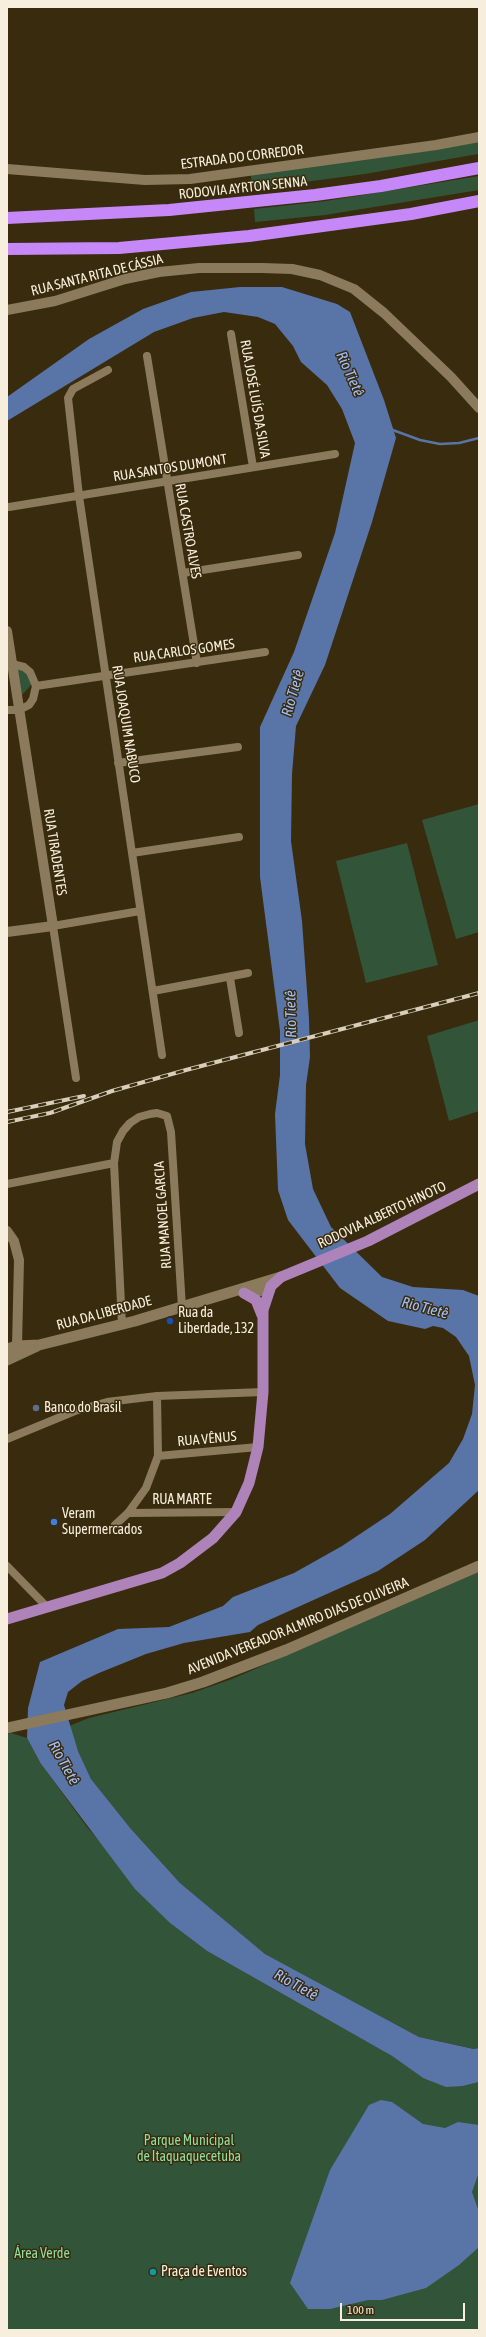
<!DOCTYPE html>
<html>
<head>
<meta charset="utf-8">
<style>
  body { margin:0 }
  #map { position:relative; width:486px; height:2337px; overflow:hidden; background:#392b0d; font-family:"Asap Condensed",sans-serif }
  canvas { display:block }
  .frame { position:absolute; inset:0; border:8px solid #f7eedd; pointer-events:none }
  .scale { position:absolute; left:340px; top:2303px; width:125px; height:18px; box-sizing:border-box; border:2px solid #f7eedd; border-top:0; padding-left:5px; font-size:12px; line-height:14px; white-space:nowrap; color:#f7eedd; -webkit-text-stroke:3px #392b0d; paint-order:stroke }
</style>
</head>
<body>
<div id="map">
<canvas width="486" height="2337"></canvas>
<div class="frame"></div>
<div class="scale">100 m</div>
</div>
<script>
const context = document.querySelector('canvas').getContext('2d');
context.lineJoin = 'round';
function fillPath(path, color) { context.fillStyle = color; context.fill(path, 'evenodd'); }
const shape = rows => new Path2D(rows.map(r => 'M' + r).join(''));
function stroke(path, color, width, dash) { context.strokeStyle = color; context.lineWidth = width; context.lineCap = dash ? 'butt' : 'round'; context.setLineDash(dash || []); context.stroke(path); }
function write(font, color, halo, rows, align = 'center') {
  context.font = font + ' "Asap Condensed",sans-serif'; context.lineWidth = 3; context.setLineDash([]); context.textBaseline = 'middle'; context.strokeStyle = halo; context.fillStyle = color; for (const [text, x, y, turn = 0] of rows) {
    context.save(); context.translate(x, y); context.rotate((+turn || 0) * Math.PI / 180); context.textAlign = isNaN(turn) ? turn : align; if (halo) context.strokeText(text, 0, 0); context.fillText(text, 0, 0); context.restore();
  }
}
fillPath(shape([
  [479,140,479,154,472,155,365,174,252,189,251,175],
  [479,176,479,190,325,215,255,222,254,209,326,201],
  [16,665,27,670,31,680,31,685,22,695],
  [479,804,479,932,456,939,422,820],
  [407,843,438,965,366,983,336,861],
  [479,1020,479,1111,449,1121,427,1036],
  [479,1572,479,2048,475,2049,419,2037,265,1954,180,1883,131,1829,91,1779,78,1751,69,1726,89,1718,192,1693,232,1679],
  [11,1733,27,1738,41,1764,87,1827,170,1923,207,1951,392,2056,423,2078,463,2086,479,2082,479,2330,7,2330,7,1734]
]), '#32553a');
fillPath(shape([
  [240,287,282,287,337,304,350,312,384,400,396,438,372,522,325,665,296,726,292,774,291,841,302,921,309,1019,310,1057,306,1085,305,1144,313,1189,331,1227,382,1277,413,1287,463,1290,479,1296,479,1490,425,1540,378,1571,258,1625,250,1632,184,1643,146,1654,99,1673,82,1681,68,1692,64,1705,78,1751,91,1779,131,1829,180,1883,265,1954,419,2037,474,2049,479,2048,479,2082,463,2086,446,2087,423,2078,392,2056,207,1951,170,1923,135,1889,41,1764,27,1738,28,1708,40,1662,118,1629,169,1627,223,1606,233,1597,294,1573,342,1546,390,1514,449,1463,463,1439,472,1414,475,1385,469,1356,456,1337,443,1328,433,1326,425,1329,388,1321,340,1288,288,1220,278,1190,275,1114,280,1075,280,1031,260,877,260,727,294,652,335,533,355,443,342,409,327,385,301,362,293,346,275,324,258,317,224,312,193,318,154,332,7,421,7,397,89,339,143,309,191,292],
  [381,2100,392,2102,423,2124,445,2128,458,2122,479,2125,479,2172,472,2192,479,2212,479,2247,459,2265,426,2288,382,2300,368,2300,330,2309,308,2309,290,2283,330,2170,369,2105]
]), '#5974a6');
stroke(shape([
  [390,429,420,440,440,444,459,443,479,438]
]), '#5974a6', 2.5);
stroke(shape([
  [231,334,253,467],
  [147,356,197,663],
  [108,370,73,389,68,398,79,496,162,1055],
  [9,507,335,454],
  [183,573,298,555],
  [7,666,12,664,24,667,30,672,36,686,33,699,29,705,19,710,7,710],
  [36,686,265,652],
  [118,763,238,747],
  [132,853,239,837],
  [230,978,239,1033],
  [153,991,248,973],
  [76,1078,53,926,140,911],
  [114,1163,122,1324],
  [7,1184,114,1163,117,1142,123,1131,130,1123,139,1117,150,1114,157,1113,167,1116,171,1132,182,1307],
  [7,1439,75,1411,107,1402,157,1396,263,1392],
  [158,1456,258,1447],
  [128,1513,236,1512],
  [115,1525,128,1513,146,1488,158,1456,157,1396],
  [7,1566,47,1607]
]), '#8b7b5c', 8);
stroke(shape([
  [7,169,145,180,190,179,436,145,479,137],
  [7,310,55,301,125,279,159,272,199,268,262,268,292,269,320,275,354,289,384,313,451,377,479,408],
  [7,631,53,926,7,932],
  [7,1231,14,1241,19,1260,17,1346]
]), '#8b7b5c', 10);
stroke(shape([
  [244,1293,269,1289],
  [7,1349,17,1346,39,1345,135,1321,281,1277],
  [7,1360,37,1346],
  [7,1728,167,1693,203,1682,286,1650,479,1566]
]), '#8b7b5c', 11);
stroke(shape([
  [244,1293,256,1300,262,1315],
  [7,1619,162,1573,180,1563,213,1538,236,1512,249,1483,258,1447,263,1392,263,1310,271,1286,281,1277,368,1241,479,1184]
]), '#ae83ba', 11);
stroke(shape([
  [7,218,169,210,315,195,381,186,479,168],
  [7,249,119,248,249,236,411,214,479,201]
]), '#c688f9', 12);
const rail = shape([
  [7,1112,84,1096],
  [7,1122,50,1113,112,1091,186,1070,479,993]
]);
stroke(rail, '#d8cebb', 4);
stroke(rail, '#392b0d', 2.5, [8]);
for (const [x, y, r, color] of [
  [170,1321,4,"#1a4fb4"],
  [36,1408,4,"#5c6f8a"],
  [54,1522,4,"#3f7fe0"],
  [153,2272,4,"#0f9aa8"]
]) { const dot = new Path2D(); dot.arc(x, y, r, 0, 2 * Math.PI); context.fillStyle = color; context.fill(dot); stroke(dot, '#392b0d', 1.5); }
write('14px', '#f7eedd', '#392b0d', [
  ["ESTRADA DO CORREDOR",242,157,-7],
  ["RODOVIA AYRTON SENNA",243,188,-6],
  ["RUA SANTA RITA DE CÁSSIA",97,275,-14],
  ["RUA JOSÉ LUÍS DA SILVA",255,399,80],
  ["RUA SANTOS DUMONT",170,468,-9],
  ["RUA CASTRO ALVES",188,531,80],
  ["RUA CARLOS GOMES",184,651,-8],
  ["RUA JOAQUIM NABUCO",126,724,81],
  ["RUA TIRADENTES",55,852,81],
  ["RUA MANOEL GARCIA",163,1215,-94],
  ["RODOVIA ALBERTO HINOTO",382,1215,-25],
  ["RUA DA LIBERDADE",104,1313,-15],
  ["RUA VÊNUS",207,1439,-5],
  ["RUA MARTE",182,1500],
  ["AVENIDA VEREADOR ALMIRO DIAS DE OLIVEIRA",298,1626,-22]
]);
write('14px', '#f7eedd', '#392b0d', [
  ["Rua da",178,1313],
  ["Liberdade, 132",178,1329],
  ["Banco do Brasil",44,1408],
  ["Veram",62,1514],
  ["Supermercados",62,1530],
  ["Praça de Eventos",161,2272]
], 'left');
write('14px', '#8fdda1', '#392b0d', [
  ["Parque Municipal",189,2141],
  ["de Itaquaquecetuba",189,2157],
  ["Área Verde",42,2254]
]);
write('italic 15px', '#a1c0fc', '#392b0d', [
  ["Rio Tietê",350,374,66],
  ["Rio Tietê",293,693,-74],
  ["Rio Tietê",291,1014,-91],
  ["Rio Tietê",425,1308,15],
  ["Rio Tietê",64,1763,61],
  ["Rio Tietê",296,1985,29]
]);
</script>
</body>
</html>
